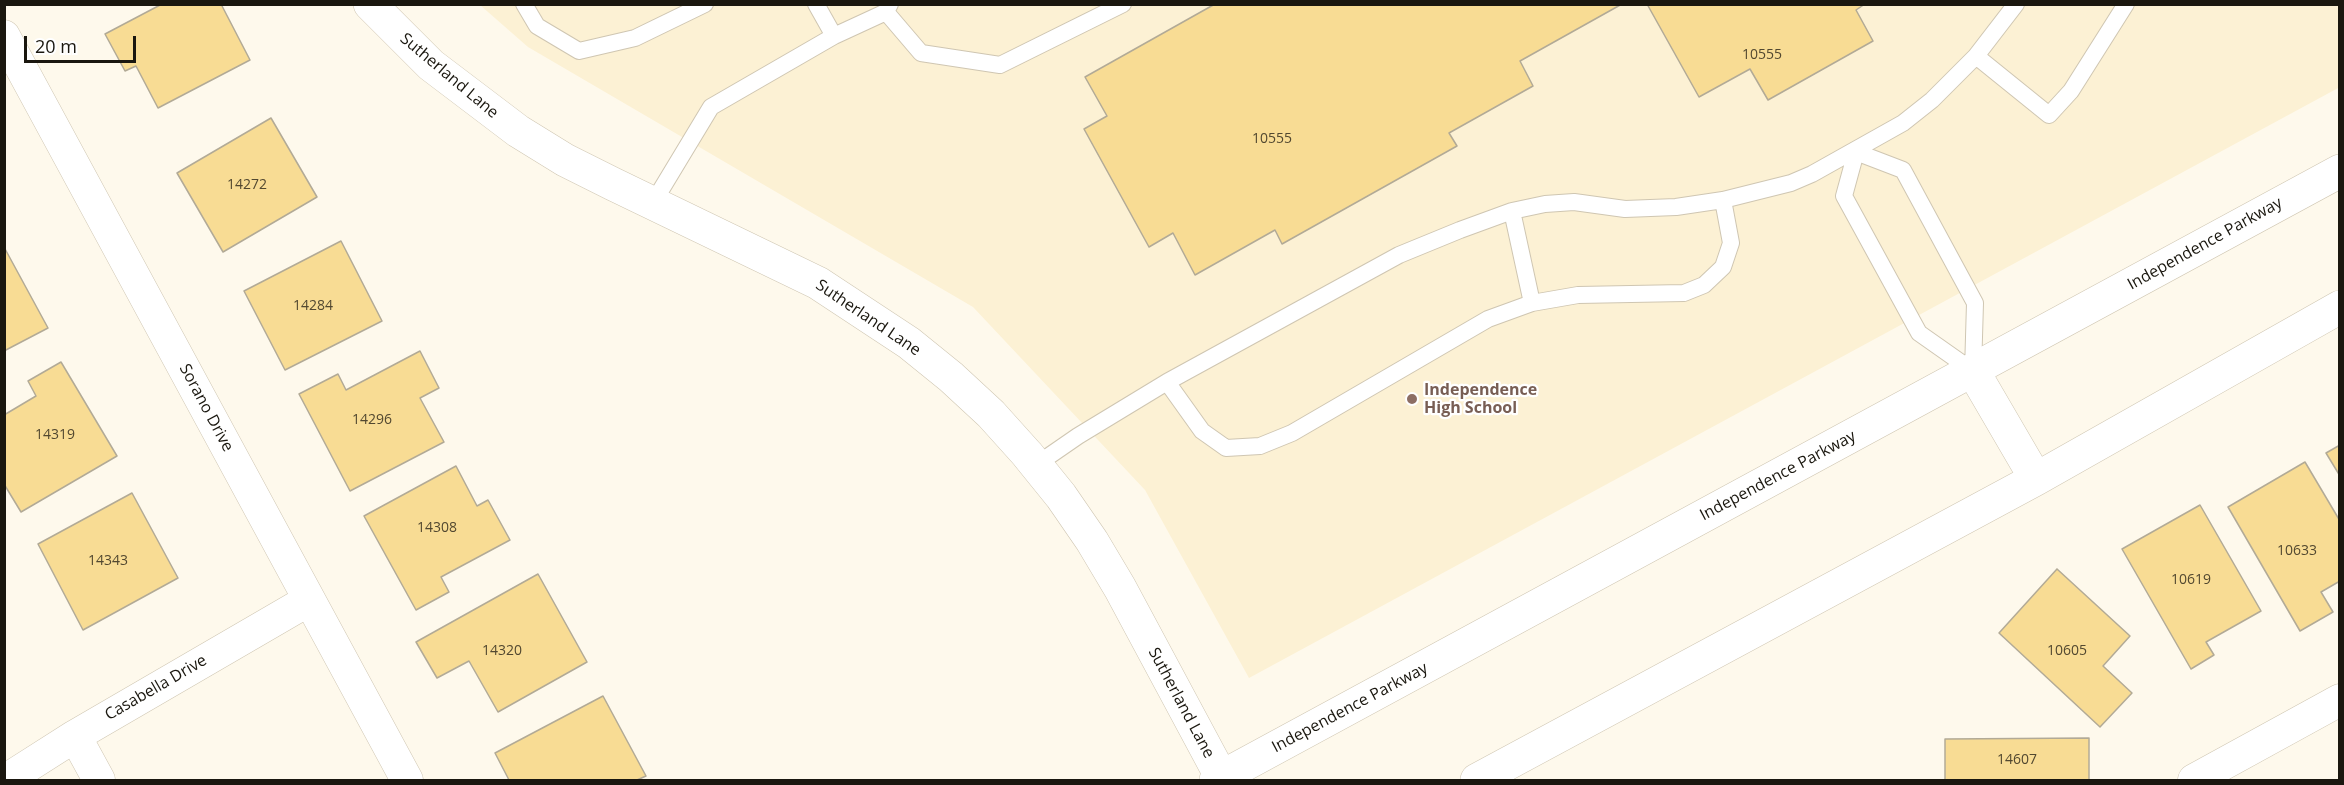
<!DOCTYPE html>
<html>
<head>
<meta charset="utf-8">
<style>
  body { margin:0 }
  #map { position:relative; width:2344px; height:785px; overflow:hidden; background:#fef9ec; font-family:"Open Sans",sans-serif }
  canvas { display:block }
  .frame { position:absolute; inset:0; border:6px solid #1a170f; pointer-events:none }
  .scale { position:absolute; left:24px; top:36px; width:112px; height:27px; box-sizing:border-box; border:3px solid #1a170f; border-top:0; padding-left:8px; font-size:18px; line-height:21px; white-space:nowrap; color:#1a170f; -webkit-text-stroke:4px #fff; paint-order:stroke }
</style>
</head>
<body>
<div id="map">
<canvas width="2344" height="785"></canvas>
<div class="frame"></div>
<div class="scale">20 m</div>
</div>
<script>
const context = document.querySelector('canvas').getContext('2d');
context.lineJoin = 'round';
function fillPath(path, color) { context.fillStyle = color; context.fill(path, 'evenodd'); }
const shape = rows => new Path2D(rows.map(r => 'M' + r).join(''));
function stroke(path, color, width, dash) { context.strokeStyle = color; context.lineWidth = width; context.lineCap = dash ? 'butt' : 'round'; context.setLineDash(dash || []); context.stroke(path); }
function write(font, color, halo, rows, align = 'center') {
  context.font = font + ' "Open Sans",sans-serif'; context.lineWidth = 4.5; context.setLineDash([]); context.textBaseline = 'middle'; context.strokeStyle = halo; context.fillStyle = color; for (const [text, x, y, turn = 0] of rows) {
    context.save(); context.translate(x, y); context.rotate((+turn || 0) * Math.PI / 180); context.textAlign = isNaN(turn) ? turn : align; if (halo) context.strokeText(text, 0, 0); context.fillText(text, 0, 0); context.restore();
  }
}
fillPath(shape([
  [2339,4,2340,87,1249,678,1145,490,973,307,528,47,480,5]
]), '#fcf1d4');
const building = shape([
  [162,4,221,4,250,60,158,108,136,66,125,71,105,34,162,4],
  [1215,4,1622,4,1520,61,1533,86,1449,133,1457,146,1282,244,1275,230,1195,275,1173,233,1149,247,1084,129,1107,116,1085,77,1215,4],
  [1647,4,1865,4,1856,10,1873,41,1768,100,1750,69,1699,97,1647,4],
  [271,118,317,197,223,252,177,173,271,118],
  [341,241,382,321,285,370,244,291,341,241],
  [4,247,48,328,4,351,4,247],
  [420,351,439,388,420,398,444,442,350,491,299,394,338,374,346,390,420,351],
  [61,362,117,456,21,512,4,484,4,415,36,396,28,381,61,362],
  [2340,445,2340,476,2326,453,2340,445],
  [2305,462,2340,521,2340,581,2321,592,2333,612,2300,631,2228,507,2305,462],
  [456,466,477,506,488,500,510,540,441,577,449,592,416,610,364,516,456,466],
  [132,493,178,578,83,630,38,544,132,493],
  [2200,505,2261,611,2206,642,2214,655,2191,669,2122,549,2200,505],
  [2057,569,2130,636,2103,666,2132,693,2100,727,1999,633,2057,569],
  [538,574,587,662,498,712,469,661,437,678,416,642,538,574],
  [603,696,646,776,637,780,509,780,495,753,603,696],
  [2089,738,2089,780,1945,780,1945,739,2089,738]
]);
fillPath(building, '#f8dc94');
stroke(building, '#b2aa96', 1.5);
const lane = shape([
  [524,4,537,26,579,51,635,38,705,4],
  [816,4,834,36],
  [886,12,921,53,1000,65,1123,4],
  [1976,56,2049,115,2071,91,2126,4],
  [1856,152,1903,170,1975,303,1973,371],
  [1856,152,1844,196,1919,333,1973,371],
  [653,203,711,107,834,36,886,12,890,4],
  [1512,211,1532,303],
  [1167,382,1202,431,1226,448,1260,446,1292,433,1488,319,1532,303,1578,295,1684,293,1704,285,1723,267,1731,243,1723,200],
  [1036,465,1078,436,1167,382,1399,255,1460,230,1512,211,1545,204,1574,202,1625,209,1676,207,1723,200,1791,183,1812,174,1903,123,1932,100,1976,56,2016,4]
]);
const street = shape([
  [4,36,407,780],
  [75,736,99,780],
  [6,780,75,736,309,600],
  [2194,780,2340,700]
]);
const secondary = shape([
  [370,4,431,65,518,131,565,160,613,184,818,283,909,343,951,377,991,414,1027,454,1061,496,1092,541,1120,588,1223,780],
  [1973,371,2036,479],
  [1216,780,2340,171],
  [1477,780,2036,479,2340,307]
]);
stroke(lane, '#cfc6b2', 18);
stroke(street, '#cfc6b2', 33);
stroke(secondary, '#cfc6b2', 34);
stroke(lane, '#fff', 16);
stroke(street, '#fff', 32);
stroke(secondary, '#fff', 33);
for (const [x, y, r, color] of [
  [1412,399,6,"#8d6e63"]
]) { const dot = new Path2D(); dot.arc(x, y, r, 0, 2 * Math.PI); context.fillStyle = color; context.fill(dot); stroke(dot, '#fff', 2); }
write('14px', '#524830', null, [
  ["10555",1762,55],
  ["10555",1272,139],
  ["14272",247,185],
  ["14284",313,306],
  ["14296",372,420],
  ["14319",55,435],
  ["14308",437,528],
  ["10633",2297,551],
  ["14343",108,561],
  ["10619",2191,580],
  ["14320",502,651],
  ["10605",2067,651],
  ["14607",2017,760]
]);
write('16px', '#1a170f', '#fff', [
  ["Sutherland Lane",449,76,40],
  ["Independence Parkway",2205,244,-29],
  ["Sutherland Lane",868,318,34],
  ["Sorano Drive",206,408,62],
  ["Independence Parkway",1778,476,-28],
  ["Casabella Drive",156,688,-30],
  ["Sutherland Lane",1181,703,62],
  ["Independence Parkway",1350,708,-28]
]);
write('bold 16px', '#785e54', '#fff', [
  ["Independence",1424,390],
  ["High School",1424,408]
], 'left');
</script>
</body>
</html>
